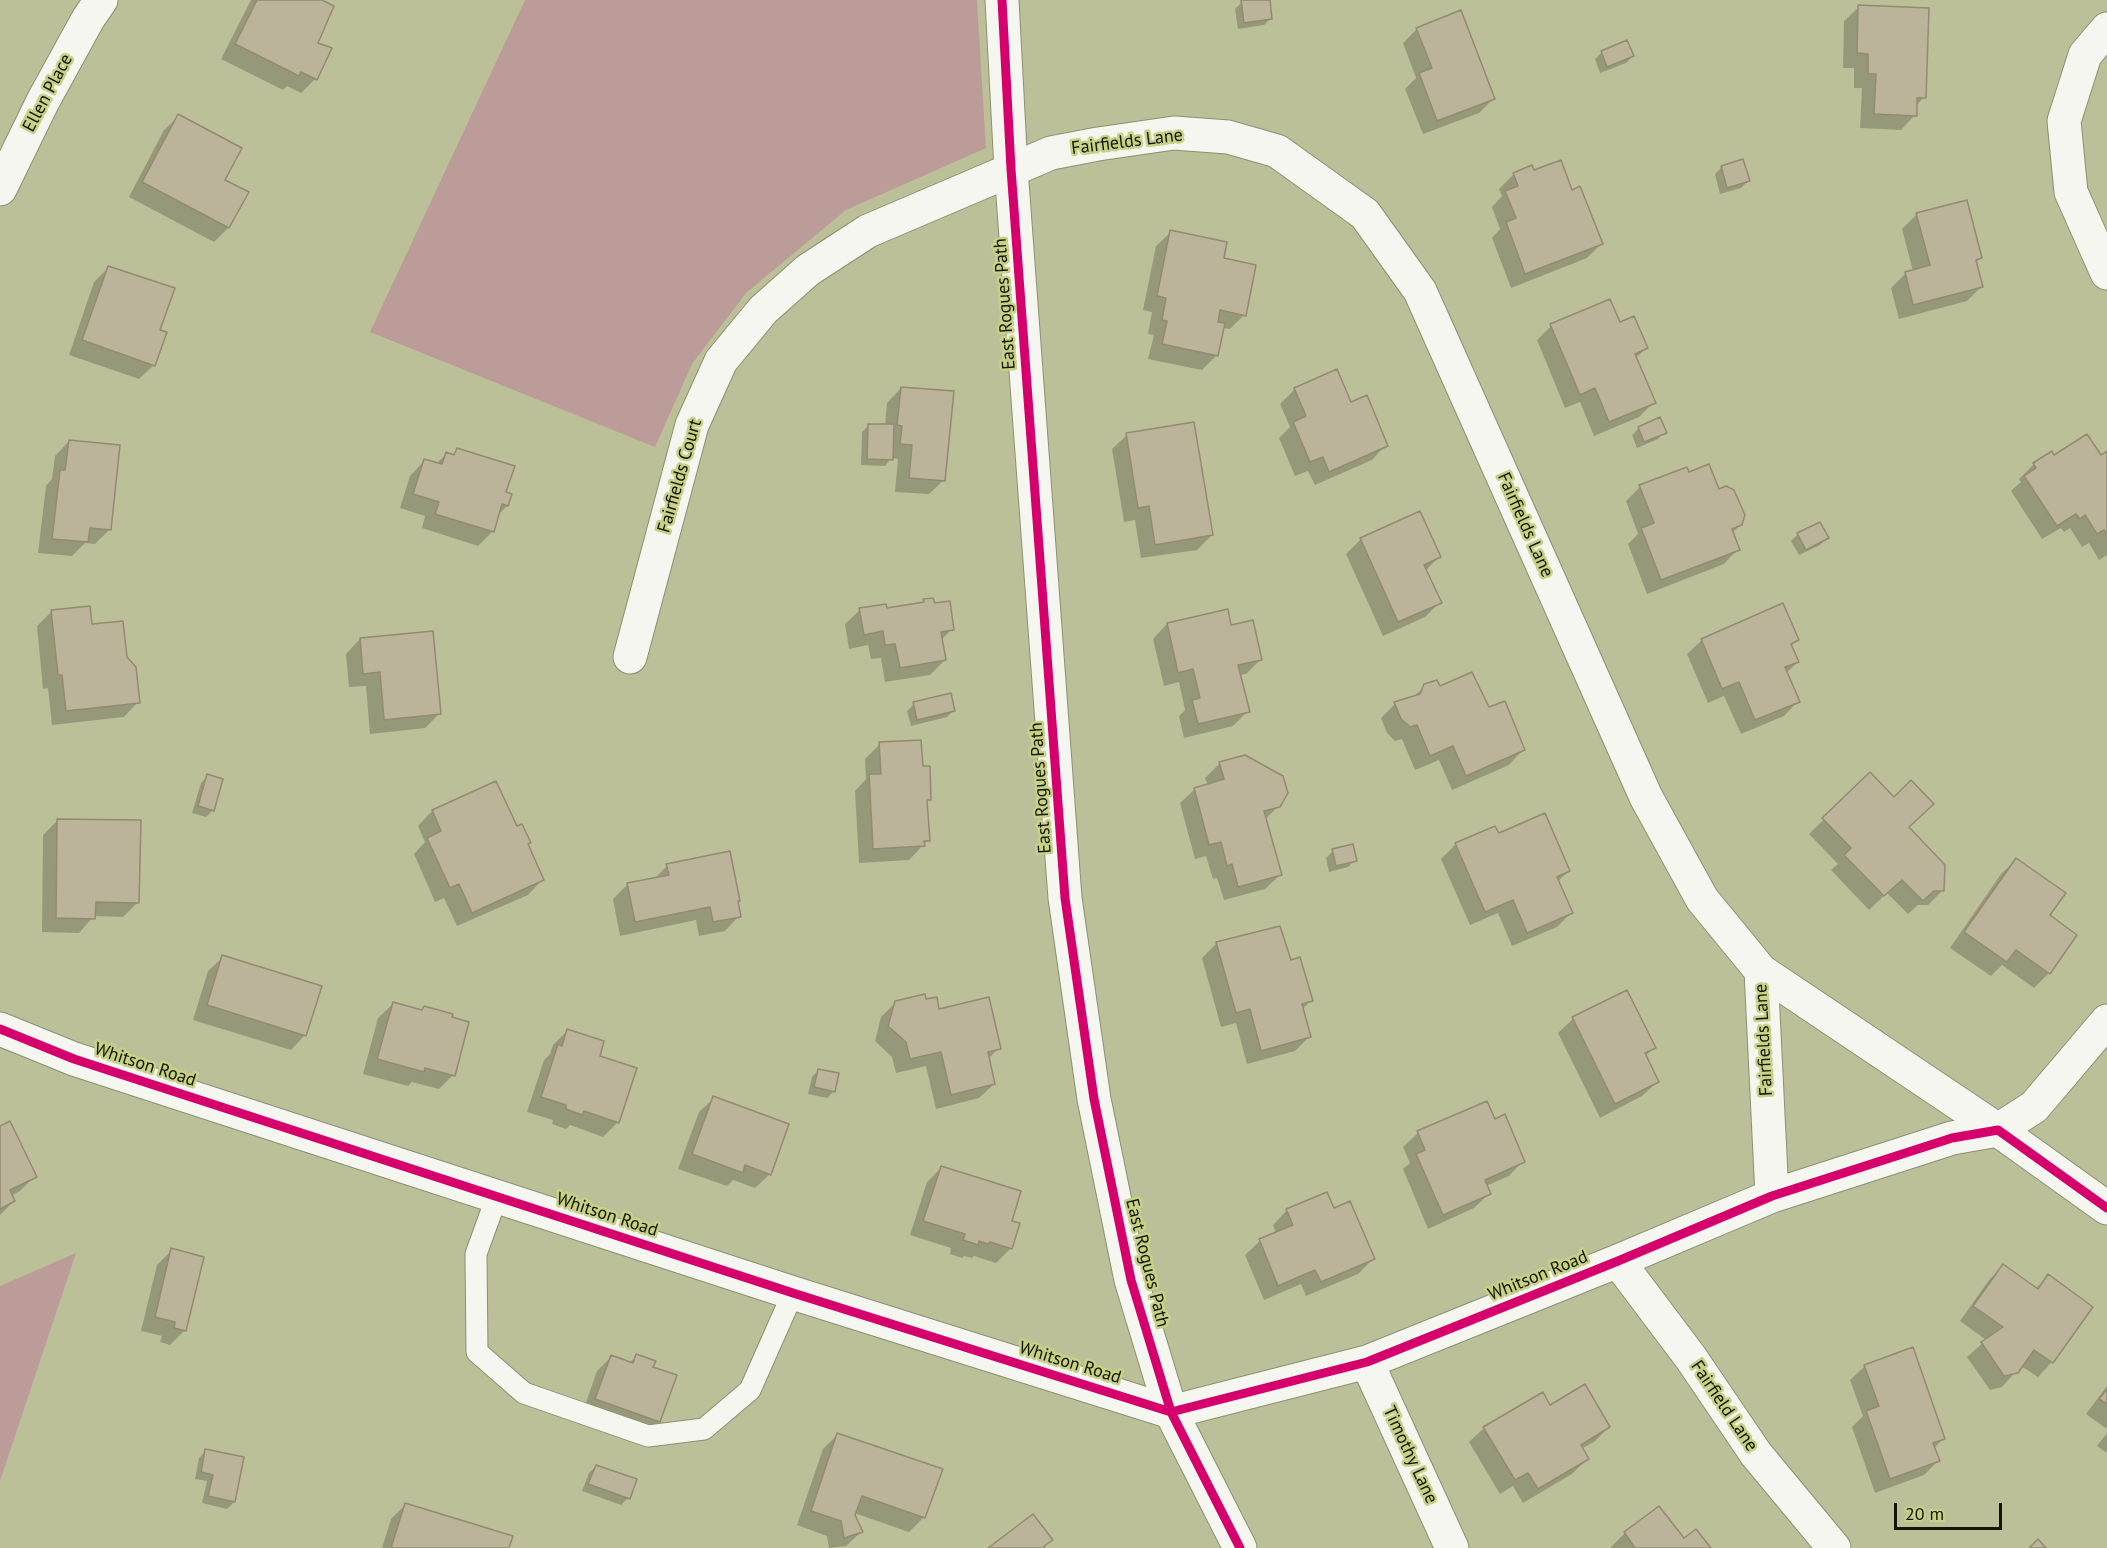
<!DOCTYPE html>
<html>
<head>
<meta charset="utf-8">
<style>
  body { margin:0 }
  #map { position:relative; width:2107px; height:1548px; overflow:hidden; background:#bbc099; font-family:"PT Sans",sans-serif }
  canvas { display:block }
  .scale { position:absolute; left:1894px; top:1503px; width:108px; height:27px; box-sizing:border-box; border:3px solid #151700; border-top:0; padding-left:8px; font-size:18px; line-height:21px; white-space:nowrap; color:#151700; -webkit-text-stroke:4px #c8d188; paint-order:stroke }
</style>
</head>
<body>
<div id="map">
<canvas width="2107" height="1548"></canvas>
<div class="scale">20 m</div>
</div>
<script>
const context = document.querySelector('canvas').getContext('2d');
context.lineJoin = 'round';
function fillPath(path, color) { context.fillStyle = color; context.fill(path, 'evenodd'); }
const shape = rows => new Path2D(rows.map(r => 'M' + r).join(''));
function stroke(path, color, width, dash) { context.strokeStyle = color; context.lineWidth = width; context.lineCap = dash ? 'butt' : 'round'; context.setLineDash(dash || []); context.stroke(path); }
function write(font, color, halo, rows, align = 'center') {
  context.font = font + ' "PT Sans",sans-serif'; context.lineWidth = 5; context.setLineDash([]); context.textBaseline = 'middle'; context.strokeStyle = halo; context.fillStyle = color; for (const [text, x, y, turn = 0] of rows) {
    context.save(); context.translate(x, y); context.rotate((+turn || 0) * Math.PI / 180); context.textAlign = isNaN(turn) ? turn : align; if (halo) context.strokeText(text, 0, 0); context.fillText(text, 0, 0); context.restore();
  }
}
fillPath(shape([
  [525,0,977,0,986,148,846,210,746,293,692,364,655,447,370,332],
  [76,1253,0,1481,0,1286]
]), '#bc9c98');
fillPath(shape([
  [251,0,318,0,315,79,301,93,287,86,283,90,221,59],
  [1255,0,1268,0,1271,18,1264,25,1238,29,1235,9,1242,2],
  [1859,7,1924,97,1916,106,1915,115,1901,130,1860,128,1862,88,1854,88,1854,68,1843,68,1844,21],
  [1417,29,1493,99,1479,113,1423,134,1405,89,1416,78,1403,43],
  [1602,52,1633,56,1626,63,1600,73,1595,59],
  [179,116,223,180,228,228,214,242,129,197,164,130],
  [1722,167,1748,181,1741,188,1720,194,1715,174],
  [1533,172,1571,192,1601,244,1587,258,1511,288,1492,238,1500,229,1492,207,1502,196,1499,189,1514,174],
  [1917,214,1981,258,1975,263,1982,286,1967,301,1899,319,1891,288,1905,274,1913,271,1902,229],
  [1171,232,1222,259,1244,315,1230,329,1222,328,1217,355,1202,370,1148,359,1154,335,1148,334,1152,312,1143,310,1156,246],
  [109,267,154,365,139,379,69,355,94,282],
  [1619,324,1646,348,1635,359,1654,402,1639,417,1594,436,1580,402,1565,408,1537,340,1551,326],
  [901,388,944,480,929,494,895,492,898,459,891,458,885,466,861,465,862,432,869,425,885,426,887,403],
  [1295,389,1351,404,1386,445,1372,460,1315,485,1308,471,1295,476,1279,438,1290,427,1280,404],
  [1639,428,1665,432,1658,439,1637,448,1632,435],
  [1127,435,1212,535,1197,550,1141,558,1135,520,1124,522,1112,449],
  [69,441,110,529,95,544,85,543,72,556,38,553,46,486,52,479,55,456],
  [457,450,504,493,507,506,498,515,493,531,478,546,422,528,425,516,400,508,410,476,424,461,436,464,446,454,451,456],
  [2052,453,2054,457,2100,457,2107,453,2107,555,2099,560,2089,543,2082,547,2070,528,2064,532,2061,528,2042,539,2011,491,2021,482,2019,479,2034,464],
  [1689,473,1718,491,1741,524,1732,533,1738,549,1724,564,1647,594,1628,544,1638,534,1626,501,1640,487],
  [1798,534,1827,538,1820,545,1799,555,1791,541],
  [1361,539,1439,557,1425,571,1440,602,1425,617,1383,636,1346,554],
  [924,601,952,629,941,640,945,660,930,675,885,682,881,658,871,659,868,645,849,649,845,624,860,610,886,610,921,604],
  [52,611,91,625,126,658,138,702,124,717,52,725,48,688,43,689,37,626],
  [1167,624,1230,627,1261,659,1246,674,1239,675,1248,711,1233,726,1184,738,1179,716,1185,710,1179,682,1164,686,1153,639],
  [360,639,439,714,425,728,370,734,366,686,349,687,346,654],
  [1797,639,1791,646,1798,662,1786,673,1798,701,1784,716,1741,734,1724,696,1708,703,1687,654,1702,640],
  [1425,686,1439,688,1489,709,1523,750,1509,765,1452,790,1439,760,1415,770,1402,739,1395,741,1387,733,1381,718,1395,704,1412,698],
  [914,704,954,710,947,717,911,726,907,711],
  [880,744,922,768,930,799,926,803,928,840,909,860,859,863,855,791,866,779,865,759],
  [1220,763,1279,806,1265,819,1280,875,1265,889,1224,900,1217,878,1213,879,1206,856,1195,859,1180,803,1195,789,1208,785,1205,778],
  [1870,774,1908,828,1943,890,1928,905,1918,905,1908,914,1887,893,1869,910,1831,870,1838,864,1809,834],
  [208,776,213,810,206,817,192,813,201,783],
  [496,783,542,880,528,895,457,926,444,898,435,902,414,854,425,842,418,826,432,811],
  [58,820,138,902,123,917,94,916,79,933,42,932,43,835],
  [1498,835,1569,871,1558,881,1571,913,1557,927,1512,946,1498,913,1470,925,1441,859,1456,844],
  [1333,851,1355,860,1348,867,1329,872,1326,858],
  [2016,860,2049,973,2034,988,2002,965,1991,976,1950,948,2001,874],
  [667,866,739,916,725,931,699,936,696,920,620,936,613,899,628,884,654,879],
  [1217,943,1290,962,1311,1000,1302,1010,1309,1037,1295,1051,1247,1064,1236,1023,1221,1027,1202,958],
  [223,957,305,1035,291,1050,193,1020,208,971],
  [896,1002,938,1010,999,1048,988,1059,994,1084,979,1098,936,1109,926,1066,896,1073,892,1057,875,1041,881,1017],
  [393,1004,420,1011,424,1007,453,1075,439,1089,412,1082,408,1086,363,1074,378,1018],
  [1573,1019,1654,1047,1645,1057,1657,1082,1642,1096,1600,1118,1558,1033],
  [567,1031,618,1122,603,1137,570,1125,566,1129,552,1124,553,1120,527,1112,544,1060,550,1054,553,1045],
  [818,1070,834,1091,827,1098,808,1094,812,1077],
  [714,1098,770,1174,755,1188,733,1180,727,1186,678,1169,699,1112],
  [1487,1103,1495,1121,1523,1161,1509,1176,1486,1186,1489,1194,1474,1208,1428,1229,1403,1169,1410,1163,1403,1147,1418,1133],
  [0,1127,35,1176,20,1191,11,1196,14,1201,0,1215],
  [942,1167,1010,1222,1019,1224,1010,1249,996,1263,974,1256,972,1258,964,1256,962,1258,950,1254,951,1248,910,1235,927,1182],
  [1287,1210,1333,1210,1373,1259,1358,1274,1306,1296,1301,1284,1264,1300,1245,1255,1260,1241,1276,1233,1273,1225],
  [172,1250,185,1330,170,1345,160,1342,162,1336,141,1331,157,1265],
  [2003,1266,2035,1289,2048,1276,2091,1307,2052,1362,2038,1377,2021,1366,2002,1387,1990,1390,1967,1357,1986,1340,1960,1321,1989,1280],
  [637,1356,652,1368,675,1376,659,1422,644,1436,582,1414,597,1371,611,1357,629,1363],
  [1865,1366,1943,1439,1934,1448,1938,1461,1924,1475,1875,1493,1852,1427,1863,1416,1850,1380],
  [2107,1386,2107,1429,2086,1414],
  [1550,1407,1609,1427,1594,1442,1581,1449,1587,1459,1572,1474,1523,1503,1513,1486,1500,1494,1469,1442,1484,1428],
  [2107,1433,2107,1453,2097,1446],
  [838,1434,924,1517,909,1532,854,1513,853,1515,861,1532,846,1546,829,1548,827,1536,797,1525,823,1449],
  [206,1451,234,1502,227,1509,202,1503,207,1481,195,1479,199,1458],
  [596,1466,628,1498,621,1505,582,1491,589,1473],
  [405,1505,507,1548,382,1548,391,1519],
  [1659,1508,1683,1540,1709,1548,1610,1548,1625,1533]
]), '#0003');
const building = shape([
  [257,0,322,0,334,6,318,43,332,48,317,80,301,72,299,76,235,44,257,0],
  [1241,0,1270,0,1272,19,1244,23,1241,0],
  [1858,5,1929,8,1926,98,1917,98,1917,116,1874,114,1876,74,1868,74,1868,54,1857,53,1858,5],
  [1461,10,1495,99,1437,121,1419,73,1432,68,1416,28,1461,10],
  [1627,40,1634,56,1607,67,1601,51,1627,40],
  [178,114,242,148,225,180,249,192,229,228,142,182,178,114],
  [1743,159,1750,181,1727,188,1721,166,1743,159],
  [1561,160,1572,190,1580,186,1603,244,1525,274,1506,222,1516,218,1505,191,1518,186,1513,173,1532,165,1534,170,1561,160],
  [1967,200,1982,258,1976,260,1983,287,1913,305,1905,272,1930,265,1916,213,1967,200],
  [1170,230,1227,242,1224,258,1256,265,1246,316,1220,310,1218,322,1225,323,1218,356,1162,344,1167,321,1162,320,1166,298,1157,296,1170,230],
  [108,266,175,288,160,330,167,332,155,366,82,340,108,266],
  [1610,299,1620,322,1634,316,1648,348,1635,354,1656,403,1609,422,1595,388,1580,395,1550,324,1610,299],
  [1337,369,1351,402,1367,395,1388,446,1329,472,1323,457,1310,462,1293,422,1306,416,1294,388,1337,369],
  [901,387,954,391,945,481,909,478,912,445,900,444,902,426,897,425,901,387],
  [1660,417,1667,433,1644,442,1638,427,1660,417],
  [1194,422,1213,535,1155,545,1149,506,1138,508,1126,433,1194,422],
  [868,424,894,424,893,460,867,459,868,424],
  [2087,434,2101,455,2107,451,2107,535,2104,530,2097,534,2085,515,2080,519,2076,514,2057,526,2024,476,2036,468,2033,463,2052,451,2054,455,2087,434],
  [69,440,120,445,111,530,90,528,88,542,52,539,60,470,65,470,69,440],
  [457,448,515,466,506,492,512,494,508,506,502,504,494,532,435,514,439,502,413,494,424,459,442,464,446,452,454,455,457,448],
  [1709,464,1719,489,1726,486,1734,490,1745,515,1742,525,1732,529,1740,550,1661,580,1641,528,1654,523,1639,485,1687,467,1689,472,1709,464],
  [1420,511,1441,557,1424,565,1442,603,1398,622,1360,538,1420,511],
  [1820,522,1829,538,1806,550,1797,533,1820,522],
  [933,598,935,603,950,601,954,630,941,632,946,660,900,668,895,644,885,645,883,631,864,635,859,608,886,604,887,608,924,602,923,599,933,598],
  [1783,603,1799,640,1791,644,1799,662,1785,667,1800,702,1755,720,1739,682,1722,689,1701,639,1783,603],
  [90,606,92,624,123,621,127,657,136,667,140,703,66,711,62,675,58,675,51,610,90,606],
  [1228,609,1231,625,1253,620,1262,660,1238,665,1250,712,1198,724,1192,700,1200,698,1193,669,1178,673,1167,623,1228,609],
  [433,631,441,714,384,720,380,672,363,674,360,638,433,631],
  [1472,672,1489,707,1505,701,1525,750,1466,776,1453,746,1430,756,1417,725,1410,727,1401,719,1394,702,1420,694,1424,684,1437,680,1440,686,1472,672],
  [951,693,955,711,917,720,913,702,951,693],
  [921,740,923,766,930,766,931,800,927,800,930,841,924,841,925,846,873,849,869,774,881,774,879,742,921,740],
  [1245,755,1283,776,1288,793,1280,807,1264,811,1282,875,1238,887,1232,864,1227,866,1221,842,1209,845,1194,788,1224,779,1219,762,1245,755],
  [1870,772,1894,797,1911,780,1934,804,1909,827,1945,865,1944,891,1934,891,1923,901,1902,880,1884,896,1844,855,1851,848,1822,818,1870,772],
  [207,774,223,779,214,811,198,806,207,774],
  [496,781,517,826,522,824,531,843,528,844,544,880,472,913,459,884,450,888,427,838,441,831,432,810,496,781],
  [1545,813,1570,871,1557,877,1573,913,1527,933,1513,900,1485,912,1455,843,1495,826,1499,833,1545,813],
  [57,819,141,820,139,903,96,902,95,919,56,918,57,819],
  [1353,844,1357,861,1336,866,1332,849,1353,844],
  [730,851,740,901,738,901,741,917,713,922,710,907,635,922,627,883,669,875,666,864,730,851],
  [2016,858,2066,893,2050,915,2077,935,2050,974,2016,950,2007,962,1964,932,2016,858],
  [1280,926,1291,960,1300,957,1313,1001,1302,1004,1311,1037,1261,1051,1250,1009,1236,1013,1216,942,1280,926],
  [222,955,322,986,306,1036,207,1005,222,955],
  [1627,990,1656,1048,1645,1053,1659,1082,1615,1104,1572,1017,1627,990],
  [925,994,926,999,937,997,939,1009,989,997,1001,1049,988,1052,995,1084,951,1095,941,1052,910,1059,906,1042,888,1026,895,1001,925,994],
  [393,1002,422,1010,424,1006,453,1014,452,1017,469,1022,455,1076,425,1068,424,1072,377,1059,393,1002],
  [567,1029,604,1041,600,1056,637,1068,619,1123,584,1111,582,1115,566,1109,566,1105,541,1097,558,1044,562,1046,567,1029],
  [818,1069,839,1073,835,1092,814,1087,818,1069],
  [713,1096,789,1124,771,1175,745,1165,743,1173,692,1154,713,1096],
  [1487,1101,1495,1119,1505,1114,1525,1162,1485,1180,1491,1194,1443,1215,1416,1154,1425,1150,1417,1131,1487,1101],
  [10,1121,37,1177,10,1190,15,1201,0,1209,0,1126,10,1121],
  [941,1166,1021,1191,1012,1221,1020,1223,1012,1249,990,1242,988,1244,979,1241,978,1245,963,1240,965,1234,923,1221,941,1166],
  [1327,1192,1334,1208,1350,1201,1375,1259,1321,1282,1315,1270,1278,1286,1259,1239,1293,1225,1286,1209,1327,1192],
  [171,1248,204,1257,186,1331,174,1328,175,1322,155,1317,171,1248],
  [2003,1264,2038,1289,2048,1274,2093,1307,2053,1363,2034,1350,2018,1373,2004,1376,1981,1342,2003,1327,1973,1306,2003,1264],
  [1913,1347,1945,1439,1933,1443,1940,1461,1890,1479,1866,1411,1879,1406,1864,1365,1913,1347],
  [636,1354,656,1361,653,1367,677,1375,660,1422,595,1399,611,1355,633,1363,636,1354],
  [1585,1384,1610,1427,1581,1445,1589,1459,1538,1489,1528,1473,1515,1480,1483,1427,1543,1392,1550,1405,1585,1384],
  [2107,1389,2107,1404,2099,1399,2107,1389],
  [837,1433,943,1469,925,1518,862,1496,855,1515,863,1532,844,1538,841,1521,811,1511,837,1433],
  [205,1449,244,1457,235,1502,208,1496,213,1475,201,1472,205,1449],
  [596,1465,637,1479,630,1499,588,1484,596,1465],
  [405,1503,513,1536,509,1548,391,1548,405,1503],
  [1659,1506,1684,1538,1696,1529,1711,1548,1635,1548,1624,1532,1659,1506],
  [1033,1514,1053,1540,1044,1546,1045,1548,988,1548,1033,1514],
  [2038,1539,2046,1548,2029,1548,2038,1539]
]);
fillPath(building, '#bbb39a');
stroke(building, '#938a70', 1.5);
const lane = shape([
  [497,1196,476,1254,477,1352,524,1393,648,1436,704,1429,750,1390,793,1293]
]);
const street = shape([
  [2107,29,2085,55,2064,121,2071,192,2107,273],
  [0,189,43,101,88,19,101,0],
  [630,657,692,425,721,361,763,310,808,270,868,231,1051,153,1098,144,1174,133,1228,137,1277,151,1365,214,1420,291,1646,797,1702,899,1761,971,1772,1196],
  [1761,971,1998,1130,2034,1107,2107,1021],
  [0,1029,74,1059,793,1293,1171,1412,1367,1362,1618,1261,1772,1196,1952,1138,1998,1130,2107,1208],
  [1618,1261,1691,1358,1756,1454,1834,1548],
  [1367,1362,1452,1548]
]);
const secondary = shape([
  [1002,0,1011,169,1065,898,1094,1099,1131,1280,1171,1412,1240,1548]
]);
stroke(lane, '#8c9070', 23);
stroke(street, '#8c9070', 35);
stroke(secondary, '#8c9070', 35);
stroke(lane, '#f5f6f0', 21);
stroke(street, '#f5f6f0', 33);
stroke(secondary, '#f5f6f0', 33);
stroke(shape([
  [1002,0,1011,169,1065,898,1094,1099,1131,1280,1171,1412,1240,1548],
  [0,1029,74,1059,793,1293,1171,1412,1367,1362,1618,1261,1772,1196,1952,1138,1998,1130,2107,1208]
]), '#d6006c', 9);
write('18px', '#151700', '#c8d188', [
  ["Ellen Place",48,93,-62],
  ["Fairfields Lane",1127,142,-7],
  ["East Rogues Path",1005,304,-94],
  ["Fairfields Court",680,476,-74],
  ["Fairfields Lane",1525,525,66],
  ["East Rogues Path",1041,788,-94],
  ["Fairfields Lane",1764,1040,-93],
  ["Whitson Road",145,1065,18],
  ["Whitson Road",607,1215,18],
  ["East Rogues Path",1147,1263,76],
  ["Whitson Road",1538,1276,-22],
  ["Whitson Road",1070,1363,17],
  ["Fairfield Lane",1724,1406,56],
  ["Timothy Lane",1410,1455,65]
]);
</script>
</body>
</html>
